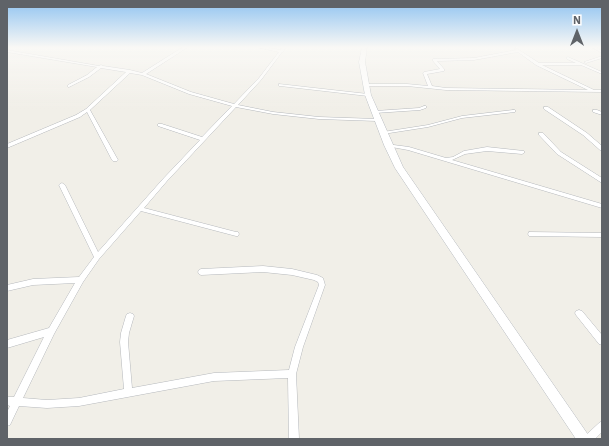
<!DOCTYPE html>
<html>
<head>
<meta charset="utf-8">
<style>
  body { margin:0 }
  #map { position:relative; width:609px; height:446px; overflow:hidden; background:#f1efe8; font-family:"IBM Plex Sans",sans-serif }
  canvas { display:block }
  .frame { position:absolute; inset:0; border:8px solid #5f6368; pointer-events:none }
  .north { position:absolute; left:557px; top:12px; width:40px; height:40px; -webkit-text-stroke:3px #fff; paint-order:stroke; rotate:0deg; font-size:11px; font-weight:700; line-height:16px; text-align:center; color:#5f6368 }
  .north::after { content:''; display:block; margin:auto; width:14px; height:18px; background:#5f6368; clip-path:polygon(50% 0,100% 100%,50% 72%,0 100%) }
</style>
</head>
<body>
<div id="map">
<canvas width="609" height="446"></canvas>
<div class="frame"></div>
<div class="north">N</div>
</div>
<script>
const context = document.querySelector('canvas').getContext('2d');
context.lineJoin = 'round';
const shape = rows => new Path2D(rows.map(r => 'M' + r).join(''));
function stroke(path, color, width, dash) { context.strokeStyle = color; context.lineWidth = width; context.lineCap = dash ? 'butt' : 'round'; context.setLineDash(dash || []); context.stroke(path); }
function fillPath(path, color) { context.fillStyle = color; context.fill(path, 'evenodd'); }
const street = shape([
  [183,47,188,47,146,74,191,92,234,104,259,78,279,52,255,47,265,47,280,50,282,47,286,47,283,52,282,52,261,80,238,105,273,112,319,117,377,119,379,120,377,121,319,119,273,114,236,107,167,181,144,208,236,232,238,232,239,234,238,236,236,236,141,211,99,259,83,282,54,334,23,398,47,400,79,398,124,389,120,342,121,333,126,316,127,314,130,313,133,314,134,316,129,333,128,342,132,388,214,373,289,370,295,347,319,285,318,282,314,280,292,275,263,272,201,275,199,274,198,272,199,270,201,269,263,266,292,269,317,275,323,278,325,285,303,347,296,374,299,439,289,439,288,378,214,381,79,406,47,408,19,406,10,425,7,426,7,412,10,406,7,405,7,397,14,397,44,337,7,348,7,340,49,328,75,283,33,285,7,291,7,285,33,279,79,277,94,257,59,185,60,184,62,183,65,185,98,252,163,179,200,140,158,126,158,124,162,124,202,137,232,106,189,94,142,75,130,73,90,110,118,160,117,161,113,161,112,160,87,112,80,117,7,148,7,144,76,115,86,109,126,72,101,68,89,77,69,87,68,87,68,85,87,75,97,67,7,52,7,50,99,66,101,65,103,66,130,70,142,73,183,47],
  [591,47,596,47,602,51,602,53,591,47],
  [516,48,539,63,576,63,567,59,566,58,568,57,602,72,602,74,581,65,542,65,594,90,602,90,602,92,446,90,407,86,366,86,364,85,366,84,407,84,428,86,423,73,424,72,440,69,433,61,433,59,474,58,516,50,514,49,516,48],
  [518,52,536,65,588,90,446,88,432,86,427,74,444,71,444,69,437,61,474,60,518,52],
  [602,56,602,58,586,63,584,62,602,56],
  [279,84,368,94,370,95,368,96,280,86,279,86,279,84],
  [424,106,426,106,426,108,420,110,375,113,373,112,375,111,419,108,424,106],
  [544,107,548,107,587,133,602,146,602,151,600,150,583,135,544,109,544,107],
  [513,110,515,110,515,112,462,118,428,127,383,134,381,133,383,132,428,125,462,116,513,110],
  [593,110,597,110,602,112,602,115,593,112,593,110],
  [539,133,543,133,561,152,602,178,602,183,557,154,539,135,539,133],
  [386,144,409,147,446,158,453,157,464,151,487,147,524,151,524,153,522,154,487,151,465,154,452,160,602,204,602,208,408,150,386,146,386,144],
  [529,232,602,233,602,237,531,236,529,236,528,234,529,232],
  [579,310,582,311,602,335,602,345,599,344,576,315,575,313,576,311,579,310],
  [602,421,602,432,595,439,583,439,585,436,599,423,602,421]
]);
const secondary = shape([
  [362,47,367,47,365,62,371,95,403,167,591,439,576,439,395,168,384,145,365,95,359,62,362,47]
]);
stroke(street, '#b5b8bc', 1);
stroke(secondary, '#b6babf', 1);
fillPath(street, '#fff');
fillPath(secondary, '#fff');
const sky = context.createLinearGradient(0, 0, 0, 110);
sky.addColorStop(0, '#8fc3f1');
sky.addColorStop(0.43, '#f9f8f5');
sky.addColorStop(1, '#f9f8f500');
context.fillStyle = sky;
context.fillRect(0, 0, 609, 110);
</script>
</body>
</html>
